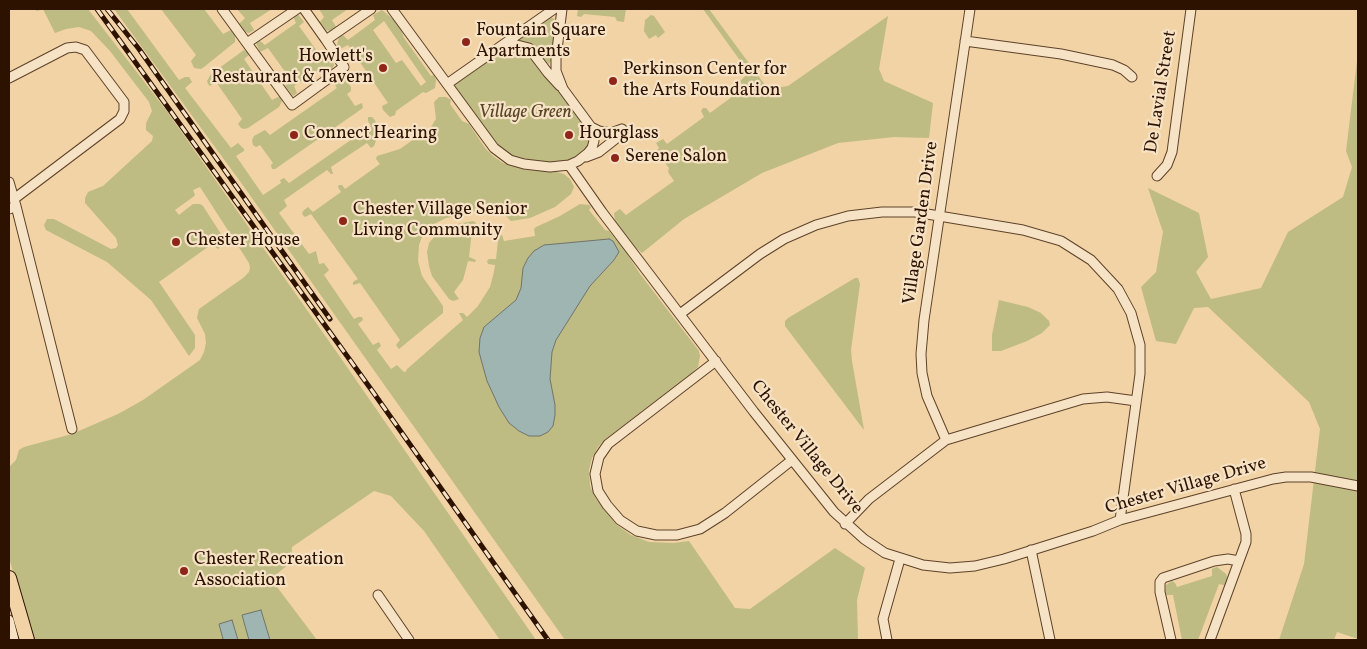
<!DOCTYPE html>
<html>
<head>
<meta charset="utf-8">
<style>
  body { margin:0 }
  #map { position:relative; width:1367px; height:649px; overflow:hidden; background:#f1d3a5; font-family:Vollkorn,serif }
  canvas { display:block }
  .frame { position:absolute; inset:0; border:10px solid #2d1200; pointer-events:none }
</style>
</head>
<body>
<div id="map">
<canvas width="1367" height="649"></canvas>
<div class="frame"></div>
</div>
<script>
const context = document.querySelector('canvas').getContext('2d');
context.lineJoin = 'round';
function fillPath(path, color) { context.fillStyle = color; context.fill(path, 'evenodd'); }
const shape = rows => new Path2D(rows.map(r => 'M' + r).join(''));
function stroke(path, color, width, dash) { context.strokeStyle = color; context.lineWidth = width; context.lineCap = dash ? 'butt' : 'round'; context.setLineDash(dash || []); context.stroke(path); }
function write(font, color, halo, rows, align = 'center') {
  context.font = font + ' Vollkorn,serif'; context.lineWidth = 4.5; context.setLineDash([]); context.textBaseline = 'middle'; context.strokeStyle = halo; context.fillStyle = color; for (const [text, x, y, turn = 0] of rows) {
    context.save(); context.translate(x, y); context.rotate((+turn || 0) * Math.PI / 180); context.textAlign = isNaN(turn) ? turn : align; if (halo) context.strokeText(text, 0, 0); context.fillText(text, 0, 0); context.restore();
  }
}
fillPath(shape([
  [35,9,88,9,166,110,338,354,536,640,500,640,424,531,391,496,374,491,292,547,291,562,271,579,317,640,27,640,20,598,9,557,9,467,16,460,19,450,24,447,72,434,118,414,143,400,200,360,204,352,206,343,205,334,197,318,199,309,243,278,249,272,250,268,249,263,200,187,193,190,195,195,193,197,175,210,179,215,193,204,200,204,203,206,223,237,224,241,222,246,218,249,212,244,159,282,195,335,195,348,189,356,151,300,107,262,46,230,44,225,47,219,54,219,111,249,116,248,118,245,116,238,85,203,85,198,88,192,103,186,152,141,153,136,146,130,146,123,152,111,149,102,110,51,91,31,79,27,66,29,55,33,43,9,37,11],
  [114,9,127,9,179,80,185,77,189,77,192,82,185,88,231,148,238,143,244,149,244,151,236,156,263,195,281,183,280,180,284,178,289,183,371,126,368,121,368,117,372,117,374,119,380,130,374,146,371,148,367,143,331,167,333,174,331,174,327,170,284,200,287,206,279,213,309,254,316,251,319,264,324,263,329,270,324,275,354,319,358,317,362,317,363,320,358,324,373,345,379,342,381,346,377,350,391,369,397,365,404,372,407,371,406,370,463,320,459,313,463,313,467,317,478,306,490,287,494,272,495,265,488,264,487,261,489,259,496,259,498,241,492,241,491,237,502,235,504,241,535,236,534,229,536,227,560,216,580,204,589,205,591,207,589,210,605,230,609,231,626,252,640,274,699,351,700,356,698,367,693,372,603,441,598,447,592,458,589,470,590,486,596,499,617,525,631,535,649,542,674,543,689,541,735,608,750,609,835,548,865,568,857,600,858,640,565,640,242,184],
  [161,9,204,9,223,34,231,30,235,35,235,42,204,67,201,69,194,68,191,61,196,55],
  [237,9,272,9,250,23,254,30,249,33,245,32,239,24,245,18],
  [319,9,348,9,332,20,336,27,330,31,326,30,320,22,324,17],
  [578,9,626,9,624,22,617,21,615,17,584,14,581,17,577,16],
  [703,9,709,9,768,89,788,86,888,16,879,69,884,81,933,103,929,138,894,137,838,143,762,173,684,219,642,253,635,247,615,222,614,213,620,209,626,215,674,181,668,172,669,168,663,160,660,160,655,154,658,152,657,150,659,148,656,143,663,139,667,144,704,117,701,111,703,108,706,108,710,113,744,88,740,81,749,73],
  [382,10,394,20,401,29,404,38,431,76,434,75,436,80,435,88,426,93,423,92,396,111,395,115,390,117,383,110,382,106,388,103,348,45,340,49,337,45,339,37,343,35,348,40,375,20,373,15],
  [384,21,426,82,421,86,402,60,396,63,373,30],
  [297,13,304,22,299,26,322,58,328,54,334,65,332,69,325,74,323,74,319,69,294,86,297,93,293,96,285,86,291,80,268,48,260,52,256,43,259,40,265,45,296,23,293,16],
  [651,15,654,16,665,32,658,38,656,35,649,39,644,31,645,20],
  [548,17,551,17,557,21,552,59,549,64,518,40],
  [529,48,594,134,583,158,550,167,501,154,447,84,494,51],
  [244,50,250,54,244,59,272,100,280,96,282,101,279,107,248,128,244,129,241,128,238,124,242,119,216,82,210,86,208,84,207,81,211,74],
  [1358,53,1358,639,1337,632,1334,640,1279,640,1304,564,1320,429,1309,402,1208,307,1194,308,1176,344,1156,341,1141,287,1156,272,1163,232,1148,188,1199,213,1208,257,1196,272,1211,299,1261,288,1288,232,1343,197,1352,167,1346,151],
  [343,76,351,87,351,91,347,94,355,106,362,103,363,108,275,169,272,169,271,165,273,163,260,145,256,147,253,145,252,140,254,136,265,130,270,135,337,88,333,82,334,80],
  [439,97,446,97,451,100,450,104,462,121,469,124,485,148,493,156,503,163,527,170,557,172,564,174,570,179,574,187,571,194,555,207,530,218,511,221,501,211,477,213,471,209,467,212,468,214,446,218,432,225,422,237,419,245,418,261,422,276,443,306,443,313,399,349,396,345,400,340,360,283,353,285,353,282,358,279,311,214,305,217,302,214,303,211,308,207,313,212,341,192,338,187,339,185,342,185,345,189,380,164,376,159,377,156,400,149,431,127,436,119,434,102],
  [473,221,475,222,481,231,472,231,469,257,476,260,475,262,468,261,463,280,454,292,459,299,453,301,449,299,432,276,429,266,427,252,429,243,441,229,447,226],
  [855,278,858,278,860,284,851,350,852,361,864,430,785,326,785,321,788,318],
  [999,300,1028,307,1041,313,1049,321,1050,325,1042,333,1027,341,1001,351,992,351,992,335],
  [1217,567,1226,574,1228,580,1227,586,1219,584,1198,640,1182,640,1173,595,1165,595,1166,585,1172,581,1175,583,1177,587,1212,576,1212,569]
]), '#bebb83');
const water = shape([
  [609,239,613,241,619,252,614,260,590,286,556,340,552,352,550,379,555,405,555,415,553,426,548,432,540,436,529,436,519,431,509,423,499,407,487,381,479,352,480,338,484,327,516,300,521,288,523,268,528,258,534,251,544,245,609,239],
  [261,610,270,640,249,640,242,615,261,610],
  [232,620,238,640,220,640,223,639,219,624,232,620]
]);
fillPath(water, '#9fb5b2');
stroke(water, '#71746b', 1);
const street = shape([
  [222,9,292,105,344,67,326,40,371,9],
  [304,9,326,40],
  [392,9,494,148,510,160,524,164,550,167,569,165,578,161,588,153,592,148,594,141,591,127,563,89,556,71,556,58,562,9],
  [965,41,1061,54,1113,65,1124,70,1132,77],
  [247,43,297,9],
  [502,48,517,45,529,48,548,73,560,86],
  [9,78,67,48,76,47,85,50,124,102,124,111,120,119,14,199],
  [447,84,554,9],
  [591,127,599,131,611,133,622,129],
  [586,157,599,152,618,137,622,129],
  [569,165,602,212,754,412,834,512,864,539,885,553,923,565,950,568,975,566,1004,559,1093,531,1120,520,1273,479,1286,477,1311,477,1358,486],
  [1157,176,1167,165,1172,152,1191,9],
  [9,182,16,206,9,209],
  [16,206,72,429],
  [680,314,760,254,784,239,816,225,848,216,882,212,915,212,1023,230,1061,241,1091,260,1118,289,1131,313,1140,345,1140,374,1120,520],
  [716,361,608,444,599,457,595,474,598,491,607,505,620,520,637,531,656,535,677,535,700,529,725,513,792,460],
  [946,440,927,396,922,373,921,354,924,320,970,9],
  [845,524,869,499,946,440,1083,399,1107,397,1136,401],
  [1031,550,1050,640],
  [378,595,409,640],
  [9,620,14,640],
  [887,640,883,619,900,559],
  [1171,640,1160,592,1160,582,1163,578,1214,561,1228,559,1239,561],
  [1210,640,1246,542,1246,534,1234,489]
]);
const primary = shape([
  [9,578,27,640]
]);
stroke(street, '#5e4229', 11);
stroke(primary, '#2d1200', 16);
stroke(street, '#f6e2c4', 9);
stroke(primary, '#f1d3a5', 14);
const rail = shape([
  [97,9,373,392,548,640],
  [107,9,139,49,330,319]
]);
stroke(rail, '#2d1200', 5);
stroke(rail, '#f6e2c4', 3, [9]);
for (const [x, y, r, color] of [
  [466,42,5,"#8f2418"],
  [383,68,5,"#8f2418"],
  [613,81,5,"#8f2418"],
  [294,135,5,"#8f2418"],
  [569,135,5,"#8f2418"],
  [615,158,5,"#8f2418"],
  [343,221,5,"#8f2418"],
  [176,242,5,"#8f2418"],
  [184,571,5,"#8f2418"]
]) { const dot = new Path2D(); dot.arc(x, y, r, 0, 2 * Math.PI); context.fillStyle = color; context.fill(dot); stroke(dot, '#f6e2c4', 2); }
write('18px', '#2d1200', '#f6e2c4', [
  ["Fountain Square",476,32],
  ["Apartments",476,53],
  ["Howlett's",373,58,"right"],
  ["Restaurant & Tavern",373,79,"right"],
  ["Perkinson Center for",623,71],
  ["the Arts Foundation",623,92],
  ["Connect Hearing",304,135],
  ["Hourglass",579,135],
  ["Serene Salon",625,158],
  ["Chester Village Senior",353,211],
  ["Living Community",353,232],
  ["Chester House",186,242],
  ["Chester Recreation",194,561],
  ["Association",194,582]
], 'left');
write('18px', '#2d1200', '#f6e2c4', [
  ["De Lavial Street",1162,92,-81],
  ["Village Garden Drive",922,223,-82],
  ["Chester Village Drive",806,448,51],
  ["Chester Village Drive",1186,487,-16]
]);
write('italic 18px', '#584527', '#f6e2c4', [
  ["Village Green",525,114]
]);
</script>
</body>
</html>
